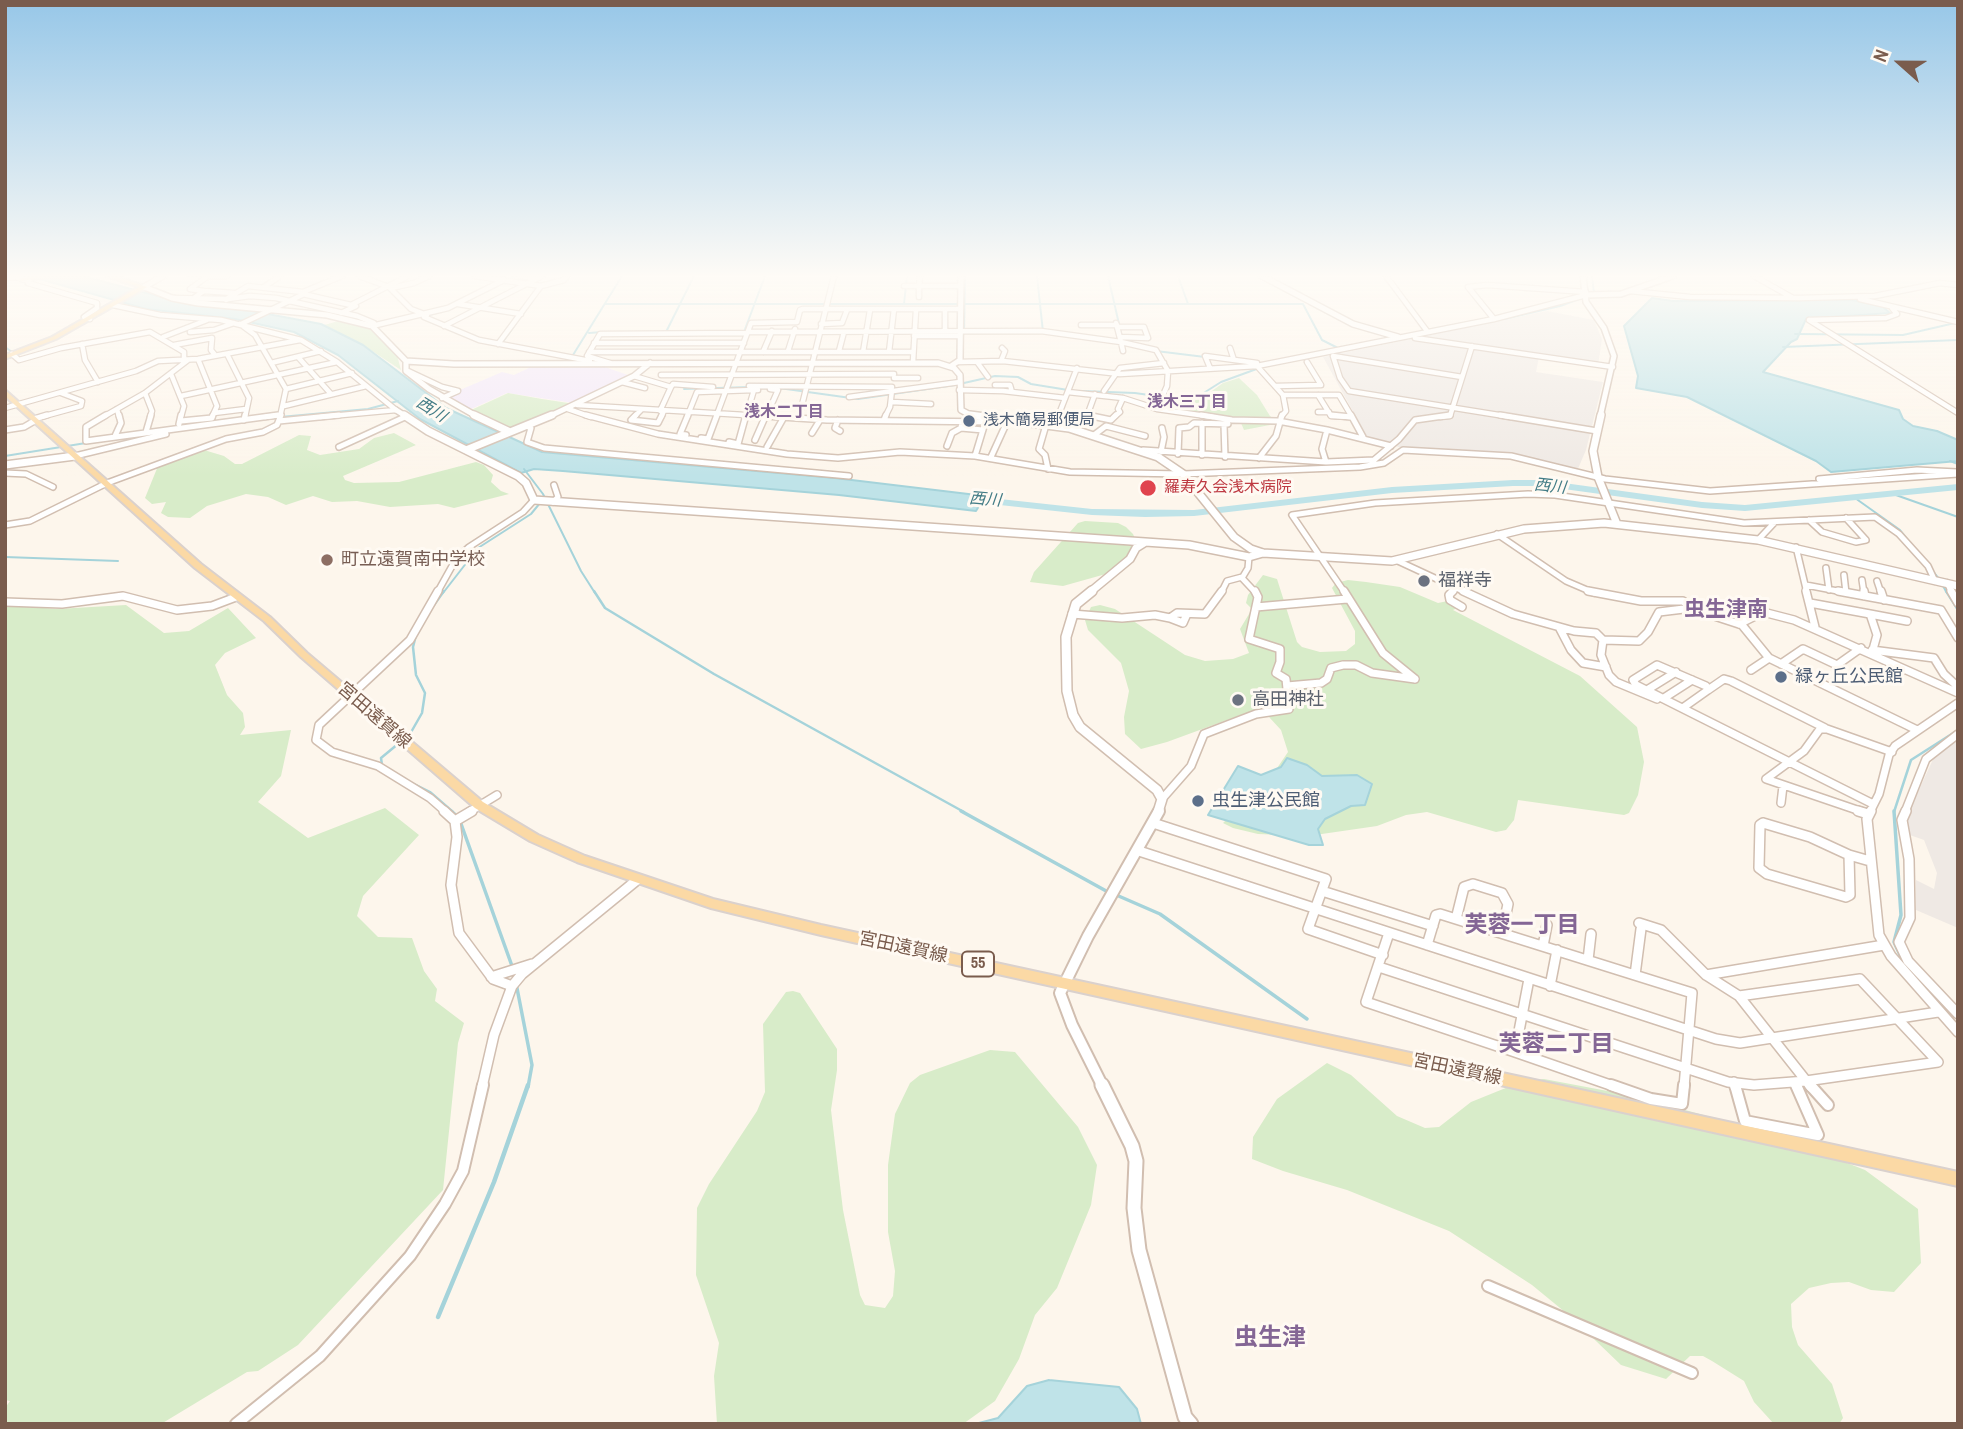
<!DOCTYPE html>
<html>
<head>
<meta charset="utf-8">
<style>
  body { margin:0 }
  #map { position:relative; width:1963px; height:1429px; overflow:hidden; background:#fdf6ec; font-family:"Archivo Narrow",sans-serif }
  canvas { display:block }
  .frame { position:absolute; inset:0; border:7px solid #7a5c4d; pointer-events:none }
  .north { position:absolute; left:1865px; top:28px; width:70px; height:70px; -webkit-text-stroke:5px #fffaf3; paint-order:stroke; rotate:291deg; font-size:19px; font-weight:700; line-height:28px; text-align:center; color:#7a5c4d }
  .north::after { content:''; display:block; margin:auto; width:24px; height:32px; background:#7a5c4d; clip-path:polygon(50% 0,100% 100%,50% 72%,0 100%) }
</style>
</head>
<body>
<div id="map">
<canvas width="1963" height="1429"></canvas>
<div class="frame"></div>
<div class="north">N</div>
</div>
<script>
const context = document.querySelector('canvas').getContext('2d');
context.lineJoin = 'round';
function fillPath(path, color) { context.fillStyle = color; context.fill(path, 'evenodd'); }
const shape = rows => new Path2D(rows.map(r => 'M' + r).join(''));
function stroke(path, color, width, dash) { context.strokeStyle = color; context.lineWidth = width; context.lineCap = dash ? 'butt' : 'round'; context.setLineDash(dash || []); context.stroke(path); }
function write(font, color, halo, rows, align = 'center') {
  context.font = font + ' "Archivo Narrow","Noto Sans JP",sans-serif'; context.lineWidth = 6; context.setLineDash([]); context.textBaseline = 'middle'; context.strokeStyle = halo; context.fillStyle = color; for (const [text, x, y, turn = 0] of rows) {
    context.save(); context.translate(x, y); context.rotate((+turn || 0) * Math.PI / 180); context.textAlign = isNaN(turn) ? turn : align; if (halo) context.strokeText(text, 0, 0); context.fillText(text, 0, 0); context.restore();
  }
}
fillPath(shape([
  [1547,311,1594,320,1602,339,1598,366,1539,357,1536,372,1603,382,1586,450,1577,471,1524,456,1402,448,1367,437,1323,357],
  [1956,739,1958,739,1958,928,1916,910,1916,880,1934,889,1937,873,1924,840,1907,834,1904,822,1936,753]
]), '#efe9e4');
fillPath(shape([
  [599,365,631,376,574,403,507,393,471,409,447,398,460,390,502,372,514,375,533,366]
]), '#f3e8fa');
fillPath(shape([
  [342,320,368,327,375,333,397,355,401,370,363,345,324,325],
  [1239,378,1257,395,1270,416,1275,419,1275,424,1244,430,1241,423,1235,420,1192,413,1188,410,1190,402,1202,398,1223,383],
  [508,393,542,399,575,404,511,430,469,411],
  [394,433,416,445,343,476,345,480,354,483,399,482,476,462,484,465,493,475,491,482,501,491,509,494,454,508,438,504,390,507,357,501,332,502,313,496,286,505,268,497,246,494,207,506,190,518,168,517,161,513,166,502,152,504,145,498,158,466,204,450,224,456,235,464,242,464,299,435,311,436,307,450,320,455,359,449,374,438],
  [1085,521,1118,523,1126,527,1133,534,1139,549,1135,559,1113,572,1063,586,1030,582,1034,572,1051,553,1078,523],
  [1263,575,1277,579,1297,642,1302,647,1320,652,1346,651,1355,644,1355,631,1332,588,1336,583,1348,580,1366,582,1400,587,1438,603,1448,601,1457,608,1453,610,1580,676,1637,727,1644,762,1638,795,1629,813,1624,815,1518,800,1514,820,1506,830,1496,832,1427,812,1406,815,1377,826,1308,836,1258,834,1233,828,1223,823,1271,777,1288,752,1281,730,1269,717,1258,712,1246,713,1167,742,1141,749,1125,734,1124,717,1129,691,1121,663,1088,630,1085,620,1091,607,1100,605,1115,609,1185,655,1205,661,1233,659,1249,653,1240,629,1252,609,1246,603,1248,595],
  [5,605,57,609,126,605,164,633,189,631,228,608,256,638,225,653,215,665,227,695,243,713,245,727,240,735,291,730,281,776,258,802,308,838,385,808,419,835,363,896,357,916,378,937,412,938,424,971,437,989,435,1001,464,1023,458,1043,443,1190,298,1345,258,1371,247,1372,161,1424,5,1424,5,1408,10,1401,5,1400],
  [793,991,800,993,837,1049,837,1070,831,1110,843,1210,860,1295,865,1305,885,1308,893,1296,895,1271,888,1232,888,1165,895,1114,910,1083,920,1075,990,1050,1015,1052,1078,1127,1097,1165,1091,1205,1057,1288,1035,1315,1019,1359,995,1401,963,1424,717,1424,714,1376,719,1343,696,1275,697,1208,709,1184,757,1111,765,1092,763,1024,786,992],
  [1327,1063,1351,1075,1397,1116,1425,1128,1439,1127,1471,1102,1523,1081,1544,1079,1634,1096,1773,1134,1865,1170,1918,1209,1921,1263,1894,1292,1871,1290,1849,1282,1831,1283,1809,1288,1791,1304,1792,1327,1798,1345,1832,1384,1843,1418,1839,1424,1774,1424,1754,1402,1744,1381,1712,1361,1703,1356,1690,1356,1666,1379,1621,1365,1571,1317,1532,1285,1449,1231,1347,1190,1283,1171,1252,1159,1253,1137,1277,1099]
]), '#d8ecc9');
const water = shape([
  [29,276,82,276,192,305,252,311,321,324,363,345,446,408,542,452,835,478,985,496,976,511,839,495,563,471,534,469,521,473,420,419,338,355,294,332,235,319,146,309,29,276],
  [1652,298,1673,301,1852,300,1883,307,1890,313,1806,319,1797,339,1791,342,1763,372,1899,410,1903,419,1913,426,1937,431,1958,440,1958,461,1831,472,1816,461,1687,397,1636,388,1638,376,1624,326,1652,298],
  [1287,758,1307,765,1322,776,1357,775,1372,784,1365,805,1351,806,1325,819,1318,829,1323,845,1309,845,1208,815,1238,766,1261,775,1281,767,1287,758],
  [1049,1380,1119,1387,1137,1409,1141,1424,975,1424,998,1418,1027,1386,1049,1380]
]);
fillPath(water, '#bfe3e8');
stroke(water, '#a5d3da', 2);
stroke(shape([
  [187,276,206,277],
  [1037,276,1043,332],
  [1108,276,1122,337],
  [1178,276,1188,304],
  [1592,276,1594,293],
  [509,279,516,276],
  [1867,299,1912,291,1910,290],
  [605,304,1303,304,1322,340,1338,348],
  [904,304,907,276],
  [426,316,443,311],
  [1504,319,1560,306,1585,297],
  [666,332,694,276],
  [744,332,765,276],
  [964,332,965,276],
  [589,333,602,332],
  [1795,334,1903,335,1955,323],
  [502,343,531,303],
  [5,347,15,354],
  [1783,347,1958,340],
  [1156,351,1205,357],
  [573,355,622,276],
  [779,388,858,399,955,385,995,376,1018,377,1031,384,1068,390],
  [684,389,751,387],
  [1081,391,1135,393,1191,401,1221,382,1262,367,1367,346],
  [280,417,368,409,398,401],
  [5,456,86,443],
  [1950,461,1958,464],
  [524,469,543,494,581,571,595,593],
  [1893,494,1958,517],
  [1855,498,1900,530,1940,580],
  [5,557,118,561],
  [1943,586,1947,593],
  [443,593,478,548,531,514,540,503]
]), '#a5d3da', 2);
stroke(shape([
  [594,591,605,608,714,674,964,812],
  [1946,591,1958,610],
  [434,605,444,591],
  [382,765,381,758,410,734,422,713,425,693,416,675,413,647,416,635],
  [412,783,430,792,453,812],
  [1894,812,1911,760,1958,730]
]), '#a5d3da', 2.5);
stroke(shape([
  [451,811,457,816],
  [961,811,1108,892],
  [1894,811,1901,915,1894,942,1901,957],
  [460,821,512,966],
  [1114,894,1160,914,1307,1019],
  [516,983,532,1065,528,1087]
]), '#a5d3da', 3.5);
stroke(shape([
  [438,1317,494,1182,528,1085]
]), '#a5d3da', 4.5);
fillPath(shape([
  [1513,480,1542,480,1702,502,1745,505,1958,484,1958,490,1745,511,1702,508,1542,486,1513,486,1392,493,1194,516,1145,517,1092,515,963,501,958,498,963,495,1092,509,1194,510,1392,487,1513,480]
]), '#bfe3e8');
const minorFar4 = shape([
  [207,276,227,276],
  [359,276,389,287,411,309,427,315],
  [475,276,541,286,564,280,567,276],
  [519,276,536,278],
  [920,276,919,286,961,286],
  [1386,276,1427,331],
  [1754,276,1793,298],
  [5,278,16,277,29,281],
  [28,283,97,303,97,308,84,317,90,319],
  [904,286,919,286,919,297],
  [264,287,280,276],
  [391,288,414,283,429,276],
  [204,291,234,293],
  [1630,291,1690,297,1799,298,1875,296,1940,283,1958,285],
  [303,294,351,305],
  [195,297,204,291,190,289,208,276],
  [172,298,228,299,226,300],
  [228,298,248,286,303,292],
  [228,299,250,296,276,298,357,316,374,323,372,326,448,308,504,280],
  [1860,299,1958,322],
  [458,304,521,314],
  [113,305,160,315,221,320,301,340,337,362,396,410],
  [945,309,945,331],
  [341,313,356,306,351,305,408,276],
  [424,317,479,340,590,361],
  [1494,319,1468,287,1487,285,1586,292],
  [1809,320,1958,413],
  [1809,320,1886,318,1897,314,1892,308],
  [1116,323,1121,342,1156,350,1168,371,1167,386,1157,409],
  [240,324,255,335,286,389,280,417],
  [241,324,302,295,303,292,342,276],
  [821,324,842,323,847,310],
  [1081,325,1117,325],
  [444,326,542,276],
  [1117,327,1144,327,1148,338,1120,337],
  [190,332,214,330,234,323],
  [748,332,1041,331,1121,342,1123,351],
  [914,336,959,336],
  [163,337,207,320],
  [1415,338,1613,367],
  [594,343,744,343],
  [82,344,85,360,98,382],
  [498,344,541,286],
  [174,345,212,338,211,350,215,355],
  [1230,348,1234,360],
  [788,351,795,329],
  [839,351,844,332],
  [589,352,913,352],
  [763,352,772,331],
  [863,352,870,310],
  [889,352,894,309],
  [12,354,19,360,61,348,150,332,184,352,184,358],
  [227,354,249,398,245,417],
  [298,357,331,394],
  [198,359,217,406,212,417],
  [1001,361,1005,351,1002,348],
  [913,362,916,310],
  [958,362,1003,361,1120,374,1257,366,1494,319,1586,295],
  [977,362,988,377],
  [271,363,321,351],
  [610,363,587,356,600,334,747,333],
  [1257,366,1283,395,1286,411,1281,417],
  [1210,368,1205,356,1257,363],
  [408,371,442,387,458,391,442,398],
  [171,374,184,406,181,417],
  [661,375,894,374],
  [634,376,671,387,673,384,713,387],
  [1462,377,1333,356,1340,378,1349,391,1511,417],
  [894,378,918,378],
  [622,382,645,388],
  [995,385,1010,385,1012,392],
  [749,386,892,387],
  [1275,386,1321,385,1307,362],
  [286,389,352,373],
  [959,390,1003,391,1065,398],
  [1104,391,1120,368,1164,363],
  [1068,392,1123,398,1157,409,1213,417],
  [145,393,152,411,150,417],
  [1283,395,1339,395,1352,417],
  [1318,395,1331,416,1351,417],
  [181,396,337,362],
  [849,397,960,382],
  [892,402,931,404],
  [577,405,779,417],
  [284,406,366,386],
  [5,408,136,371,158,361,198,359,300,340],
  [117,409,119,417],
  [568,409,591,417],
  [660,411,671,387],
  [1318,412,1329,412],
  [214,413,246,409],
  [41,417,81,406,82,401,61,393],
  [103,417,145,393,188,360],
  [265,417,281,415],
  [320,417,396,410],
  [404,417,407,416],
  [634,417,641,410],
  [661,417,664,411],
  [687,417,697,392,754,390],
  [716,417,751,323,797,322,800,310,803,309,960,309],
  [746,417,754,390,758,390],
  [766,417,778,390,770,389],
  [799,417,834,276],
  [885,417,890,407,892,390],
  [1061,417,1059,414,1077,368],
  [1094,417,1087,416,1095,394],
  [1114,417,1120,412,1118,409,1123,398],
  [1440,417,1450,416,1472,346]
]);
const minorFar3 = shape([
  [106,415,86,427,86,441,278,415],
  [586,415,658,434,787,454,838,458,900,452,975,456,1070,472,1183,474,1360,467,1384,463,1403,450,1511,456,1605,479,1710,491,1958,474],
  [636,415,631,420,658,423,662,415],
  [750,415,827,420,994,422],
  [1060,415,1069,428],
  [1087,415,1111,420,1116,415],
  [1201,415,1232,420,1278,421],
  [1331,415,1351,417],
  [1351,415,1363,437],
  [1500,415,1597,431],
  [799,418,800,415],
  [34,419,47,415],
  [244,420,245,415],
  [838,420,835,428,840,431],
  [884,420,886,415],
  [181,421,212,418,213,415],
  [279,421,339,415],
  [1278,421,1327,430],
  [1202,423,1202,455],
  [179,424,181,415],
  [1224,424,1225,457],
  [1046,425,1039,449,1045,455,1048,469],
  [526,426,531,428,527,442,544,448,849,476],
  [961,428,983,430],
  [5,430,24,427,36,420],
  [146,432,151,415],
  [812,433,820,420],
  [686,435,680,434,688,415],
  [1094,435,1106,426,1145,436],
  [115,436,121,423,119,415],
  [701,438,708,439,717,415],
  [755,440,766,415],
  [729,442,738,444,746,415],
  [947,446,952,433,961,428,962,423],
  [339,447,407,416],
  [767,447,784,417],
  [1143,450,1326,462,1374,460,1399,439,1415,420,1450,415],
  [1161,452,1164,437,1162,428],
  [1178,454,1179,428,1189,427,1194,423,1228,424],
  [75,456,166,434],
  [975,456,985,423],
  [991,457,1007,422],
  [1259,458,1276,436,1282,415],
  [1326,462,1322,449,1327,430,1391,446],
  [5,473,26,474,53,487],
  [1819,479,1917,470,1957,472],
  [553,502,558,497,554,485],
  [1809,520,1822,532,1856,542,1866,540,1846,518],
  [5,525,30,521,107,483,226,439,263,432,277,425,281,415],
  [1497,534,1566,581,1594,593],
  [1758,540,1775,522],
  [1796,547,1807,593],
  [1249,557,1248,568,1242,578,1256,593],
  [1398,561,1467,593],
  [1826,568,1829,590],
  [1844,575,1846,593],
  [1862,580,1864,593],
  [1877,581,1881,593],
  [1947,583,1952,593],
  [1806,585,1848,593],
  [437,593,456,559,469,547,523,512,534,500],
  [1221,593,1227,581,1242,577],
  [1345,593,1292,515,1375,503,1528,494,1555,495,1744,523,1875,517,1899,534,1928,566,1935,581],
  [1451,593,1456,588]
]);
const minorFar2 = shape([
  [438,591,410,640,319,725,316,740,332,752,378,766,430,798,446,812],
  [1344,591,1383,653,1415,679],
  [1453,591,1449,595,1450,600,1462,607],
  [1463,591,1513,614,1574,631,1596,633,1603,640,1601,655,1609,675,1616,682,1657,699],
  [1588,591,1641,601,1683,601,1696,610,1742,625,1769,658,1917,730],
  [1806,591,1815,627],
  [1838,591,1941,610,1958,638],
  [1864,591,1865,596],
  [1881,591,1884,600],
  [1951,591,1958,603],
  [5,602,62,604,123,596,177,610,212,606,236,597],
  [1810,603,1870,614,1877,635,1872,653],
  [1256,607,1347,599],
  [1072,614,1122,618,1155,615,1170,618],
  [1187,614,1183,623,1170,618,1177,613,1205,614,1222,591],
  [1870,614,1907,621],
  [1739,624,1763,612,1794,620,1958,693],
  [1560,629,1571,650,1583,663,1606,667],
  [1603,640,1639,641,1648,632,1659,612,1692,608],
  [1872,650,1934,658,1944,674,1958,687],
  [1781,664,1803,649,1837,665,1861,648],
  [1751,670,1769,658],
  [1287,686,1321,683,1327,679,1331,668,1343,665,1356,665,1372,673,1415,679],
  [1647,690,1676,672],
  [1708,690,1724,679,1731,681,1825,728],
  [1664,698,1692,680],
  [1684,707,1708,690,1706,686,1657,665,1633,680,1636,685,1873,804],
  [1162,799,1191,766,1204,734,1256,714,1289,709,1286,679,1276,673,1280,662,1280,649,1249,639,1258,597,1255,591],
  [1781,803,1783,786],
  [469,812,497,795],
  [1863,812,1766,779,1804,751,1820,729,1827,729,1892,752],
  [1870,812,1879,794,1889,755,1895,746,1958,703],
  [1905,812,1926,759,1958,734]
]);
const minorFar1 = shape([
  [444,811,455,821,457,837,451,885,459,933,493,979,512,986],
  [1858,811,1868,814],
  [1871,811,1867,819,1879,935,1891,956,1958,1032],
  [1906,811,1902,820,1909,859,1910,918,1899,942,1908,961,1958,1014],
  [455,821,472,811],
  [1153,823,1326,879,1308,929,1383,955],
  [1763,823,1810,837,1849,855,1850,895,1846,897,1767,874,1759,868,1760,825,1763,823],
  [1139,851,1716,1039,1740,1043,1938,1012],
  [1849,855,1870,861],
  [1322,891,1433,926],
  [1456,919,1464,887,1473,884,1502,893,1508,904,1502,933],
  [1639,923,1661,930,1706,975,1739,996,1811,1087],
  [1389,933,1366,1002,1515,1052,1529,979],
  [1427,945,1436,915,1440,914,1692,993,1684,1087],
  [1543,946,1547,925],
  [1588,960,1591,934],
  [1379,967,1728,1082,1754,1085,1806,1081,1938,1062,1860,979,1739,996],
  [1635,975,1641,929],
  [1706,975,1884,945],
  [491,977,532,964],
  [1550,986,1557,950],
  [1515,1052,1616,1087],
  [1734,1082,1735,1087],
  [1795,1082,1797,1087],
  [482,1087,494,1035,512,986,522,974,637,880]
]);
const minor = shape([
  [1611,1085,1651,1099,1682,1104,1684,1085],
  [1735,1085,1745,1121,1818,1135,1796,1085],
  [1810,1085,1828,1105],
  [1488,1286,1692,1373],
  [236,1424,320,1356,410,1256,445,1204,463,1171,483,1085]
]);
const tertiaryFar4 = shape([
  [1262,276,1353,324,1398,337],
  [1583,276,1586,302,1604,328,1614,356,1600,417],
  [144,287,172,298,198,303,327,315,372,326,406,361,406,371,429,389,478,417],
  [144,287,163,276],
  [1586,295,1621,294,1673,276],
  [406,361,454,364,938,363,954,368,960,375,961,410,974,417],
  [951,366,960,360,961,276],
  [396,410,407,417],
  [548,417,634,376,650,363]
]);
const tertiaryFar3 = shape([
  [404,415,428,431,518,476,526,483,534,500,1189,545,1249,557,1263,553],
  [474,415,510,432],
  [970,415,1069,428,1158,457,1183,474,1234,537,1251,549,1263,553,1392,561,1524,529,1604,523,1758,540,1958,586],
  [1601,415,1593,451,1598,477,1617,524],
  [466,450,552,415],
  [5,465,75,456],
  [1089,593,1130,559,1136,548,1144,543]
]);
const tertiaryFar2 = shape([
  [1092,591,1076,604,1066,637,1067,691,1073,715,1080,727,1157,790,1162,799,1158,812]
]);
const tertiaryFar1 = shape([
  [1103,1087,1072,1025,1060,993,1088,936,1159,811]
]);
const tertiary = shape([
  [1102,1085,1132,1146,1136,1161,1134,1208,1139,1250,1185,1417,1191,1424]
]);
const primary = shape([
  [34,276,50,276,22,281,19,279,34,276],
  [107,276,115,276,147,287,56,339,5,359,5,355,52,337,139,287,107,276],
  [5,390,201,564,270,617,307,653,483,802,538,835,585,856,713,899,821,925,1958,1172,1958,1186,821,935,711,908,577,862,530,841,475,808,301,657,264,621,195,568,5,396,5,390]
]);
stroke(minorFar4, '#d1beb0', 7);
stroke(minorFar3, '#d1beb0', 8);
stroke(minorFar2, '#d1beb0', 10);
stroke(minorFar1, '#d1beb0', 12);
stroke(minor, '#d1beb0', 14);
stroke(tertiaryFar4, '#d1beb0', 8);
stroke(tertiaryFar3, '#d1beb0', 10);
stroke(tertiaryFar2, '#d1beb0', 12);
stroke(tertiaryFar1, '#d1beb0', 14);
stroke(tertiary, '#d1beb0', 17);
stroke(primary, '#dad1cd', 4);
stroke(minorFar4, '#fff', 4.5);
stroke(minorFar3, '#fff', 5);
stroke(minorFar2, '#fff', 7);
stroke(minorFar1, '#fff', 9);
stroke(minor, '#fff', 10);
stroke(tertiaryFar4, '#fff', 5);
stroke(tertiaryFar3, '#fff', 7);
stroke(tertiaryFar2, '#fff', 9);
stroke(tertiaryFar1, '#fff', 10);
stroke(tertiary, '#fff', 13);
fillPath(primary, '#fbd9a5');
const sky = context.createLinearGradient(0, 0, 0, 476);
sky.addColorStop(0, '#97c7e8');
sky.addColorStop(0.58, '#fefbf6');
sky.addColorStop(1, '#fefbf600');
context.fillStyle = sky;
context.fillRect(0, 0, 1963, 476);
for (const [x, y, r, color] of [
  [969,421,7,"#5c6f8a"],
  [1148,488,9,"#e0444e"],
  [327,560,7,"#8d6e63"],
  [1424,581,7,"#6b7280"],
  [1781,677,7,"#5c6f8a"],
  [1238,700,7,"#6b7280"],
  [1198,801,7,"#5c6f8a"]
]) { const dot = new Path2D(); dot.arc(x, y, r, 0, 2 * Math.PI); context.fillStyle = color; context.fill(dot); stroke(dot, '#fffaf3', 2.5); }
write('bold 16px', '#846695', '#fffaf3', [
  ["浅木三丁目",1187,403],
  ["浅木二丁目",784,413]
]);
write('italic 16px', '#437c86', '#fffaf3', [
  ["西川",431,410,32],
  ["西川",1550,487,6],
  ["西川",985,500,5]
]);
write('16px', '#4e5e75', '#fffaf3', [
  ["浅木簡易郵便局",983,421]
], 'left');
write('16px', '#be3a42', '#fffaf3', [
  ["羅寿久会浅木病院",1164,488]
], 'left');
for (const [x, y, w] of [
  [978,964,32]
]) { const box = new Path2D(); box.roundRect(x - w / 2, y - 12.5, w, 25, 5); context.fillStyle = '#fffaf3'; context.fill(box); stroke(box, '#7a5c4d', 2); }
write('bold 16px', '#7a5c4d', null, [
  ["55",978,964]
]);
write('18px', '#785e54', '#fffaf3', [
  ["町立遠賀南中学校",341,560]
], 'left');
write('18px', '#5b616d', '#fffaf3', [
  ["福祥寺",1438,581],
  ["高田神社",1252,700]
], 'left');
write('18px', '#4e5e75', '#fffaf3', [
  ["緑ヶ丘公民館",1795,677],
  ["虫生津公民館",1212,801]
], 'left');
write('18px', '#7a5c4d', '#fffaf3', [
  ["宮田遠賀線",374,716,41],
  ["宮田遠賀線",903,948,12],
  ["宮田遠賀線",1457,1070,12]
]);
write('bold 21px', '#846695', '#fffaf3', [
  ["虫生津南",1726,610]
]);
write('bold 23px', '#846695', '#fffaf3', [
  ["芙蓉一丁目",1522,926],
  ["芙蓉二丁目",1556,1045]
]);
write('bold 24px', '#846695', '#fffaf3', [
  ["虫生津",1270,1339]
]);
</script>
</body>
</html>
